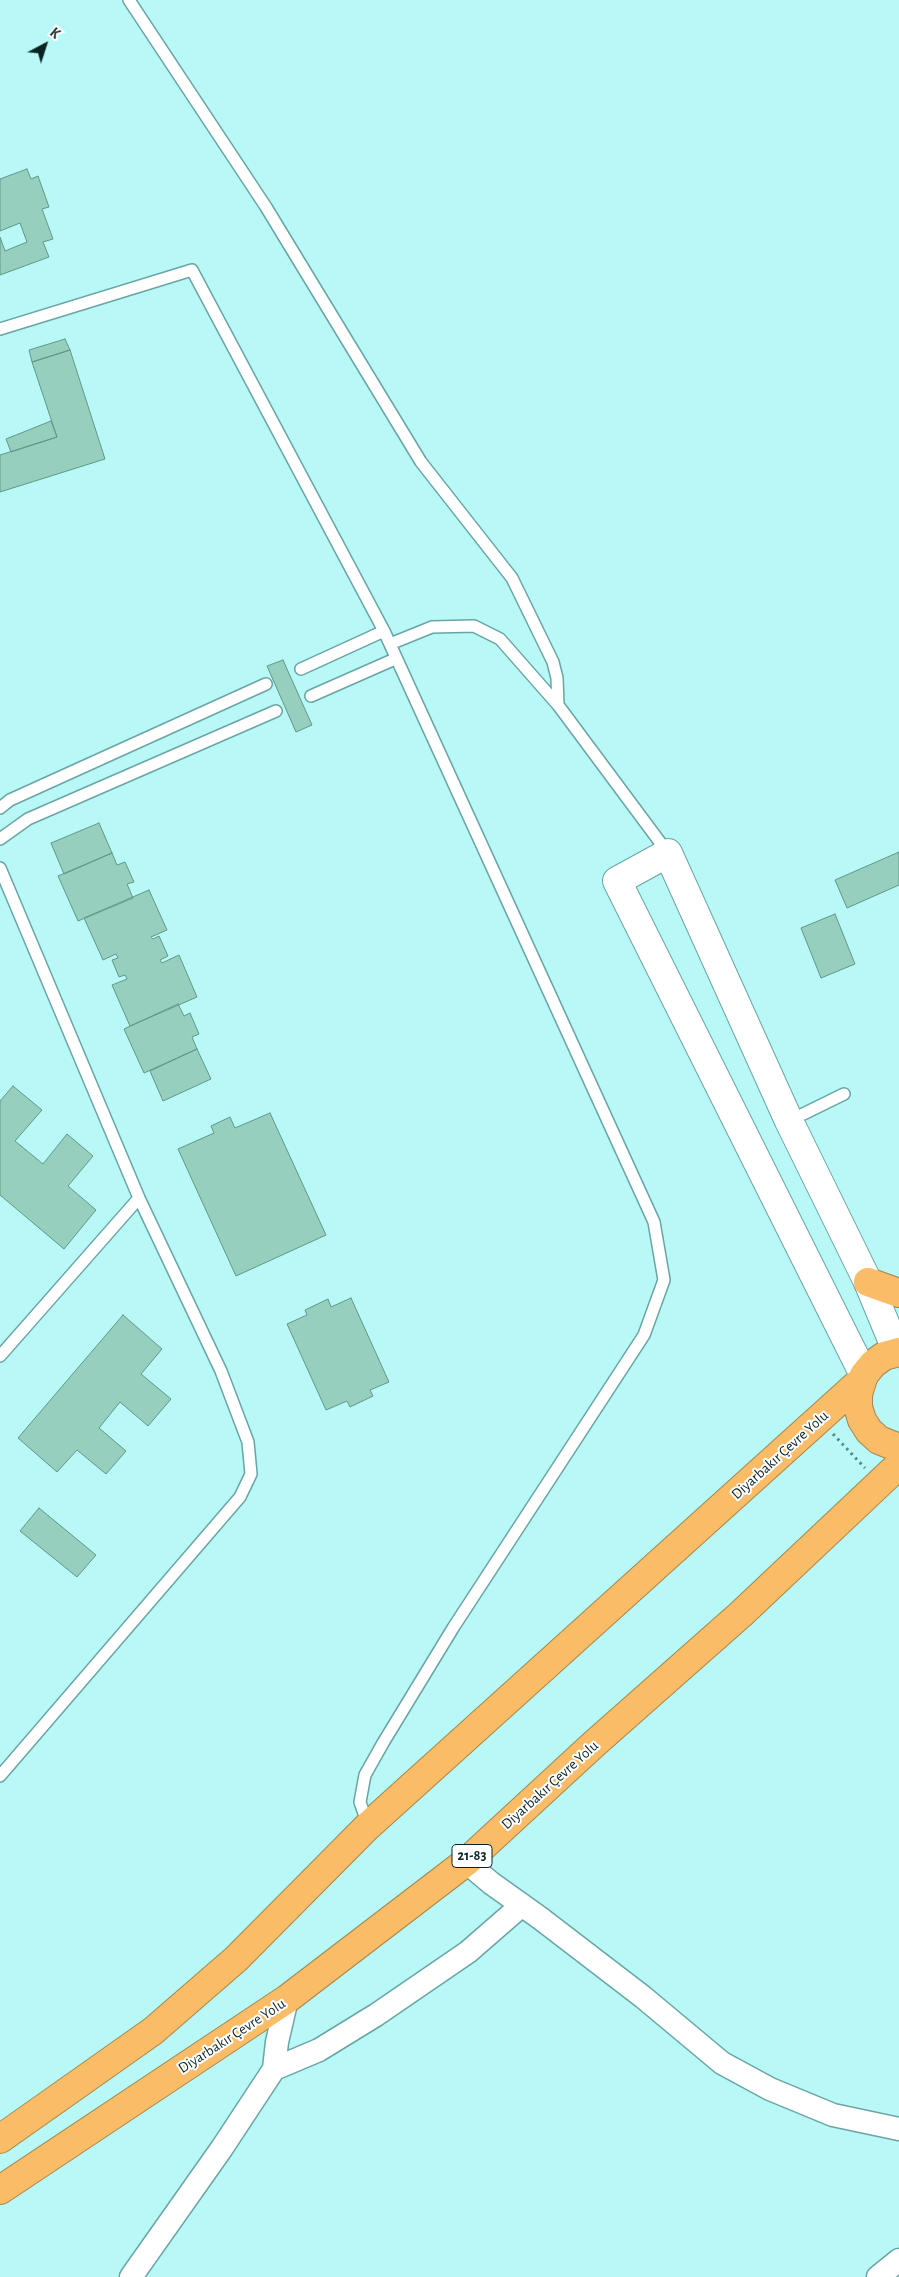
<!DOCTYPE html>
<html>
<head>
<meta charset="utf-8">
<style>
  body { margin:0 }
  #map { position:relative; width:899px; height:2277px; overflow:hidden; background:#b8f8f6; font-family:"Alegreya Sans",sans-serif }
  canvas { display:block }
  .north { position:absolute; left:20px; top:20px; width:50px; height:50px; -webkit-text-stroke:4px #fff; paint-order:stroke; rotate:40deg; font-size:14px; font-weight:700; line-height:20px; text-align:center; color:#0a2424 }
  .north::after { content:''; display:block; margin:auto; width:18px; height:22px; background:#0a2424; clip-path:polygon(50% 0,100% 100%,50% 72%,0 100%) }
</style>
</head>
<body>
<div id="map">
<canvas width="899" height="2277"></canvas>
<div class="north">K</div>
</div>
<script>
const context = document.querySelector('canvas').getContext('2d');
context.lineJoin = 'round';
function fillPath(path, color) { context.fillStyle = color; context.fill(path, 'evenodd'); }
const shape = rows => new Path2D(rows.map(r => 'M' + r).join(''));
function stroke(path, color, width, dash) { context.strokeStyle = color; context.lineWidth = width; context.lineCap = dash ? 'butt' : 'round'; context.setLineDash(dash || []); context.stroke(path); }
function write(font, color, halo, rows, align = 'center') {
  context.font = font + ' "Alegreya Sans",sans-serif'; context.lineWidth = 4; context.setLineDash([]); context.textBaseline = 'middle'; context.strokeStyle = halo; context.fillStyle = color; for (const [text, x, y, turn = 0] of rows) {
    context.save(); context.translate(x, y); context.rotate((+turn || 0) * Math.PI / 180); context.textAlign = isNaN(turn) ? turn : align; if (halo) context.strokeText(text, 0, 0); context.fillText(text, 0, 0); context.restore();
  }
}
const building = shape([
  [27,169,31,179,38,176,49,207,42,209,53,239,43,242,49,257,0,275,0,237,5,251,27,242,20,223,0,231,0,179,27,169],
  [65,339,70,350,32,362,29,350,65,339],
  [70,350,105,459,0,492,0,455,57,437,32,362,70,350],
  [51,421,57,437,11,452,6,439,51,421],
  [283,660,312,725,296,732,267,666,283,660],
  [99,823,112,853,64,874,51,843,99,823],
  [899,852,899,885,847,908,835,880,899,852],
  [112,853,117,865,125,862,134,882,127,884,133,898,78,921,58,876,112,853],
  [149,890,167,930,151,937,153,939,159,936,168,956,160,960,162,963,179,955,197,997,130,1026,112,985,127,979,125,975,119,977,112,960,118,958,116,954,103,960,84,918,149,890],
  [835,914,855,964,821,978,801,928,835,914],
  [178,1004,184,1016,190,1013,199,1034,192,1037,197,1049,144,1073,124,1029,178,1004],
  [197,1049,211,1079,163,1101,150,1071,197,1049],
  [13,1086,42,1110,15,1141,43,1164,67,1134,93,1156,68,1186,96,1210,64,1249,0,1195,0,1101,13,1086],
  [270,1113,326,1235,236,1276,178,1149,214,1133,211,1126,230,1117,235,1128,270,1113],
  [351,1298,389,1382,370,1390,373,1396,350,1407,347,1401,326,1410,287,1324,307,1315,305,1310,328,1299,331,1307,351,1298],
  [123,1315,162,1349,141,1374,171,1399,148,1426,120,1402,99,1428,126,1451,106,1474,77,1450,57,1472,18,1438,123,1315],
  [39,1508,96,1555,77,1577,20,1531,39,1508]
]);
fillPath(building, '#96cfbe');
stroke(building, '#609887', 1);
const lane = shape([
  [129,0,266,207,421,462,512,578,553,662,557,678,558,705],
  [0,329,192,270,384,631,654,1222,664,1280,644,1335,453,1628,383,1743,365,1775,360,1802,368,1825],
  [390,644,432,627,474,626,500,639,558,705,668,853],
  [301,669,384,631],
  [311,696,395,659],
  [0,808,10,800,266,684],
  [0,839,28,819,276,711],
  [0,868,139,1198,221,1371,248,1442,251,1474,240,1497,0,1776],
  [789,1121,844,1094],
  [0,1356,139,1198]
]);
const street = shape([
  [466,1862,491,1883,540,1918,643,1997,722,2063,770,2089,833,2115,899,2129],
  [274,2069,319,2050,376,2015,468,1952,522,1905],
  [131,2277,222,2148,274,2069,277,2042,287,1999],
  [878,2277,899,2260]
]);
const secondary = shape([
  [864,1375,617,881,668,853,789,1121,868,1282,897,1352]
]);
const highway = shape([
  [868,1282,899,1293],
  [899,1352,884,1356,873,1364,864,1375,858,1394,858,1407,862,1420,869,1431,879,1440,899,1448],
  [0,2139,153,2031,236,1959,368,1826,861,1381],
  [0,2190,287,1999,466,1862,594,1744,741,1614,899,1465]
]);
stroke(lane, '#68a5a4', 14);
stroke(street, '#68a5a4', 25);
stroke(secondary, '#68a5a4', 30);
stroke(highway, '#a6874f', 30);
stroke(shape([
  [833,1434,865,1468]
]), '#5a8584', 3, [2.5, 4]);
stroke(lane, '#fff', 11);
stroke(street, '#fff', 22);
stroke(secondary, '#fff', 28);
stroke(highway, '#fabc66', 28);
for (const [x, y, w] of [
  [472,1856,40]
]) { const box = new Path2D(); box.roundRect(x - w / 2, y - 11.5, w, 23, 4); context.fillStyle = '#fff'; context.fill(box); stroke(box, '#0a2424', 1); }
write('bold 14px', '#0a2424', null, [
  ["21-83",472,1856]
]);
write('15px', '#0a2424', '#fff', [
  ["Diyarbakır Çevre Yolu",780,1455,-42],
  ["Diyarbakır Çevre Yolu",550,1785,-42],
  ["Diyarbakır Çevre Yolu",232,2036,-33]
]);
</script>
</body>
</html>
